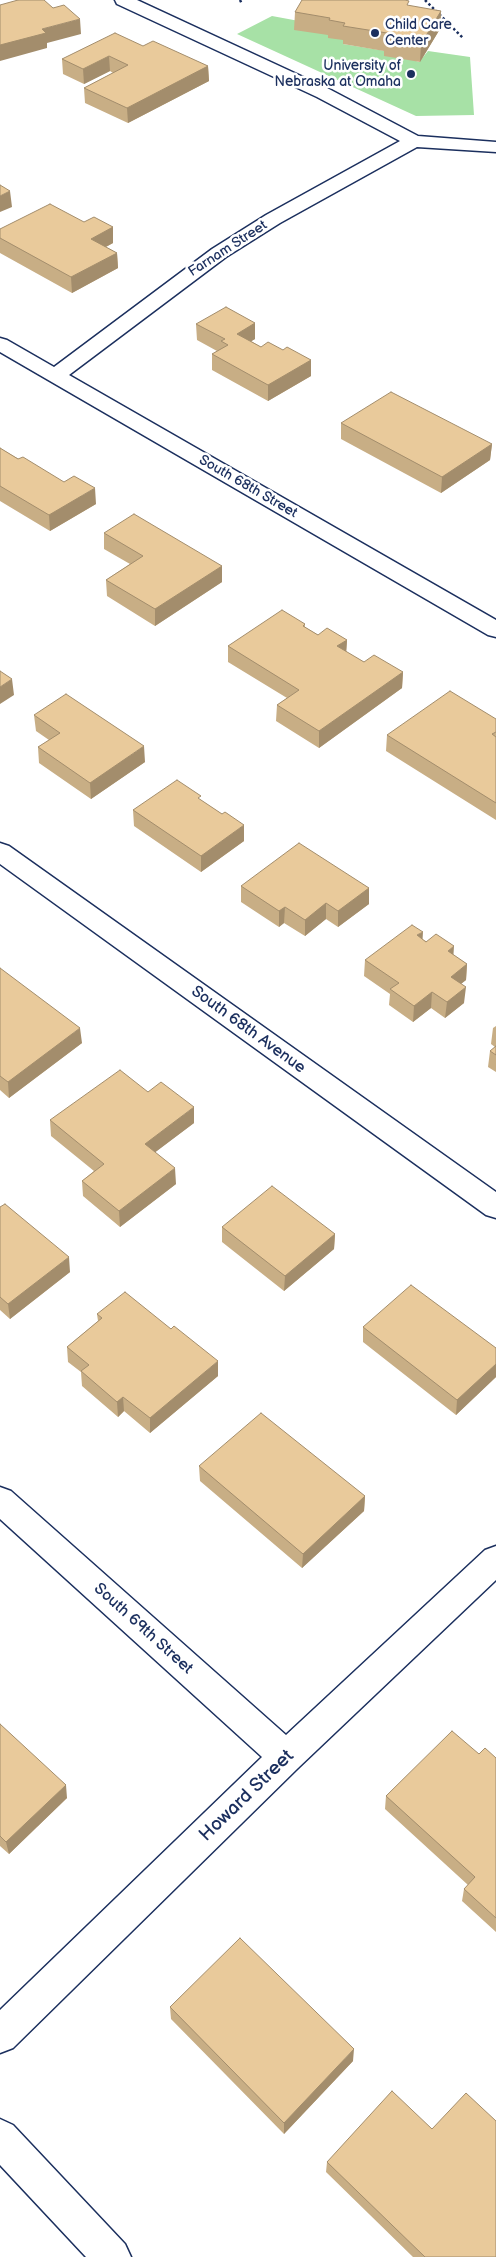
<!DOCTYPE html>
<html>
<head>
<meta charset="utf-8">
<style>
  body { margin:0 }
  canvas { display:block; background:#fff }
</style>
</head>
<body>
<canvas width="496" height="2257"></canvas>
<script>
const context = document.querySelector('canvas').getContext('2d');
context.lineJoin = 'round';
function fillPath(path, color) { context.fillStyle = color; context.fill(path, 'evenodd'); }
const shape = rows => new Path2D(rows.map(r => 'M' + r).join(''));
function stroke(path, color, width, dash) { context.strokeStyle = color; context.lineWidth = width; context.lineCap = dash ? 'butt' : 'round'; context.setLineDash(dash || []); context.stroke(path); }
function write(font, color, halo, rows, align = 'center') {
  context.font = font + ' "Balsamiq Sans",sans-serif'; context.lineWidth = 5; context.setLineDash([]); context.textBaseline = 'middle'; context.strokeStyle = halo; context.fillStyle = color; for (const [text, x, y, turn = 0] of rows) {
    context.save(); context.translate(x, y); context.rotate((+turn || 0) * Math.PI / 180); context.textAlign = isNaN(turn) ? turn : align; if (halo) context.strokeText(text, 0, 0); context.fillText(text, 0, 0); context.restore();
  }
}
fillPath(shape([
  [272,16,299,21,345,40,343,44,386,51,419,62,428,51,470,57,474,115,416,116,237,34]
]), '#a7e1a6');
const street = shape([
  [115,0,137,0,329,89,418,136,496,142,496,152,417,147,280,223,226,257,69,375,496,620,496,637,488,635,0,352,0,338,7,340,54,367,212,249,266,215,400,141,317,97,117,4,115,0],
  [0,843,9,846,496,1192,496,1218,486,1215,0,864,0,843],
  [0,1487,11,1491,286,1735,485,1550,496,1546,496,1580,298,1768,13,2048,0,2053,0,2010,262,1757,0,1519,0,1487],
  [0,2119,13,2125,125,2244,131,2257,86,2257,0,2165,0,2119]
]);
stroke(street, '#1b2f5e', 3);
stroke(shape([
  [240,0,242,4],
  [425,0,463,38]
]), '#1b2f5e', 2.5, [2.5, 2.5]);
fillPath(street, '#fff');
fillPath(shape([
  [409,6,441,11,440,29,420,62,384,56,384,51,343,44,343,40,328,38,328,35,294,30,295,12],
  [143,46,208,66,209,81,128,123,85,103,84,88,113,73,110,71,84,84,63,74,62,59],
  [84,222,113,227,113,243,106,247,117,253,118,268,72,293,0,253,0,229],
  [255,323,255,339,251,341,261,347,283,350,311,360,311,376,268,401,212,370,212,354,217,351,197,340,196,324],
  [341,423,492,444,490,460,441,493,341,439],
  [0,448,96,504,50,531,0,501],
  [104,533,222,566,222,582,155,626,107,596,106,580,130,564,104,549],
  [305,624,305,627,318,635,347,640,346,652,364,662,403,672,402,688,319,748,276,721,277,705,287,698,228,662,228,646],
  [34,715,145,762,91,799,39,763,38,747,49,740,36,731],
  [496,719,496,820,386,751,387,735],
  [201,801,222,814,244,841,201,872,134,826,133,810],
  [241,886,369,888,369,904,338,927,326,919,305,936,284,923,279,927,241,902],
  [422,939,453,955,467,964,466,980,461,984,464,1003,445,1018,431,1008,413,1022,389,1005,390,994,364,976,365,960],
  [0,968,82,1043,9,1098,0,1090],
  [496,1026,496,1072,488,1067,490,1051,495,1047,491,1044,493,1028],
  [148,1092,194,1123,155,1152,176,1184,120,1227,83,1196,82,1181,94,1171,51,1136,50,1120],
  [0,1207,70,1272,10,1319,0,1310],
  [222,1227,335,1234,334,1249,284,1291,222,1242],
  [97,1314,218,1376,150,1433,124,1411,118,1417,82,1386,81,1372,68,1362,67,1347,98,1321],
  [363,1327,496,1348,496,1377,456,1415,363,1342],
  [199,1466,365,1496,364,1511,302,1568,200,1481],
  [0,1724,67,1798,9,1854,0,1846],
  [479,1754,496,1758,496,1932,462,1901,464,1889,468,1885,385,1809,386,1796],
  [170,2007,353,2061,284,2134,171,2019],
  [432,2129,496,2257,413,2257,326,2172,327,2162]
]), '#c8ae85');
fillPath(shape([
  [441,11,440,29,420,62,421,44],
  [80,19,81,34,47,43,47,48,0,61,0,45,42,29],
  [109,56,110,71,84,84,83,69],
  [208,66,209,81,128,123,127,108],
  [10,191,12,207,0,212,0,196],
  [113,227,113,243,92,254,91,239],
  [117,253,118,268,72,293,71,277],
  [255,323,255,339,237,350,237,334],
  [311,360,311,376,268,401,268,385],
  [492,444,490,460,441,493,442,477],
  [95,488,96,504,50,531,49,515],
  [222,566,222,582,155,626,155,609],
  [347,640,346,656,337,646],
  [403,672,402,688,319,748,319,731],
  [12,679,14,695,0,704,0,687],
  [144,746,145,762,91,799,90,783],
  [244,825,244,841,201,872,201,856],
  [369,888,369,904,338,927,338,911],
  [326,903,326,919,305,936,305,920],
  [285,907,284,923,279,927,279,911],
  [423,932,422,948,417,935],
  [454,946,453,962,448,951],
  [467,964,466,980,449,993,451,977],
  [466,987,464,1003,445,1018,447,1002],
  [432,992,431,1008,413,1022,414,1006],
  [80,1028,82,1043,9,1098,8,1082],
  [194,1107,194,1123,145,1160,145,1144],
  [175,1168,176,1184,120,1227,119,1211],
  [335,1234,334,1249,284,1291,285,1276],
  [69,1257,70,1272,10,1319,8,1304],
  [218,1361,218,1376,150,1433,150,1418],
  [496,1364,496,1377,456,1415,457,1400],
  [123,1397,124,1411,118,1417,117,1402],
  [365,1496,364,1511,302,1568,303,1554],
  [66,1785,67,1798,9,1854,6,1842],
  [354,2049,353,2061,284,2134,284,2123]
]), '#a38d6c');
const building = shape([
  [18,0,44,0,53,8,64,5,80,19,42,29,46,33,0,45,0,5,18,0],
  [302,0,405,0,409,1,407,5,441,11,421,44,384,38,387,33,343,26,345,23,329,20,330,18,295,12,302,0],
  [115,33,143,46,153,41,208,66,127,108,84,88,128,65,109,56,83,69,62,59,115,33],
  [0,185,10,191,0,196,0,185],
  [50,204,84,222,94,217,113,227,91,239,117,253,71,277,0,238,0,229,50,204],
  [226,307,255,323,237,334,261,347,268,342,283,350,287,347,311,360,268,385,212,354,228,345,221,341,225,339,196,324,226,307],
  [391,392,492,444,442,477,341,423,391,392],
  [0,448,18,459,23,457,64,482,74,476,95,488,49,515,0,486,0,448],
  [134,514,222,566,155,609,106,580,143,556,104,533,134,514],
  [282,610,305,624,303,626,318,635,327,628,347,640,337,646,364,662,374,655,403,672,319,731,277,705,299,690,228,646,282,610],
  [0,671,12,679,0,687,0,671],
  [450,691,496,719,496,732,492,734,496,737,496,803,387,735,450,691],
  [66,694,144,746,90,783,38,747,60,733,34,715,66,694],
  [177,780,201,796,198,798,222,814,225,812,244,825,201,856,133,810,177,780],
  [299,843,369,888,338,911,326,903,305,920,285,907,279,911,241,886,299,843],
  [412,925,423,932,417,935,426,942,436,934,454,946,448,951,467,964,451,977,466,987,447,1002,432,992,414,1006,390,989,399,983,365,960,412,925],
  [0,968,80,1028,8,1082,0,1076,0,968],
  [496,1046,496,1055,490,1051,496,1046],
  [120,1070,148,1092,161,1082,194,1107,145,1144,175,1168,119,1211,82,1181,104,1164,50,1120,120,1070],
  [272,1186,335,1234,285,1276,222,1227,272,1186],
  [5,1204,69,1257,8,1304,0,1297,0,1207,5,1204],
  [411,1285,496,1348,496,1364,457,1400,363,1327,411,1285],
  [125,1292,171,1329,174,1326,218,1361,150,1418,123,1397,117,1402,81,1371,89,1365,67,1347,102,1318,97,1314,125,1292],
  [261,1413,365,1496,303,1554,199,1466,261,1413],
  [0,1724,66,1785,6,1842,0,1836,0,1724],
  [452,1731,479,1754,485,1748,496,1758,496,1918,464,1889,475,1877,386,1796,452,1731],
  [240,1938,354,2049,284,2123,170,2007,240,1938],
  [392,2091,432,2129,466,2093,496,2121,496,2257,425,2257,327,2162,392,2091]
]);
fillPath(building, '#e9ca9b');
stroke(building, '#a38d6c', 1);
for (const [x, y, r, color] of [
  [375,33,5,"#1b2f5e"],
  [411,74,5,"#1b2f5e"]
]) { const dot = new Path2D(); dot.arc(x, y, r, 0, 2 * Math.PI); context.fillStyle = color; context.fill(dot); stroke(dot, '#fff', 2); }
write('14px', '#1b2f5e', '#fff', [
  ["Child Care",385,25],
  ["Center",385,41],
  ["University of",401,66,"right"],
  ["Nebraska at Omaha",401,82,"right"]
], 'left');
write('14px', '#1b2f5e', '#fff', [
  ["Farnam Street",228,249,-33],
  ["South 68th Street",248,487,30]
]);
write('16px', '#1b2f5e', '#fff', [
  ["South 68th Avenue",248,1030,36],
  ["South 69th Street",143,1629,42]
]);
write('19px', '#1b2f5e', '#fff', [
  ["Howard Street",247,1796,-44]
]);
</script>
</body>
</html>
